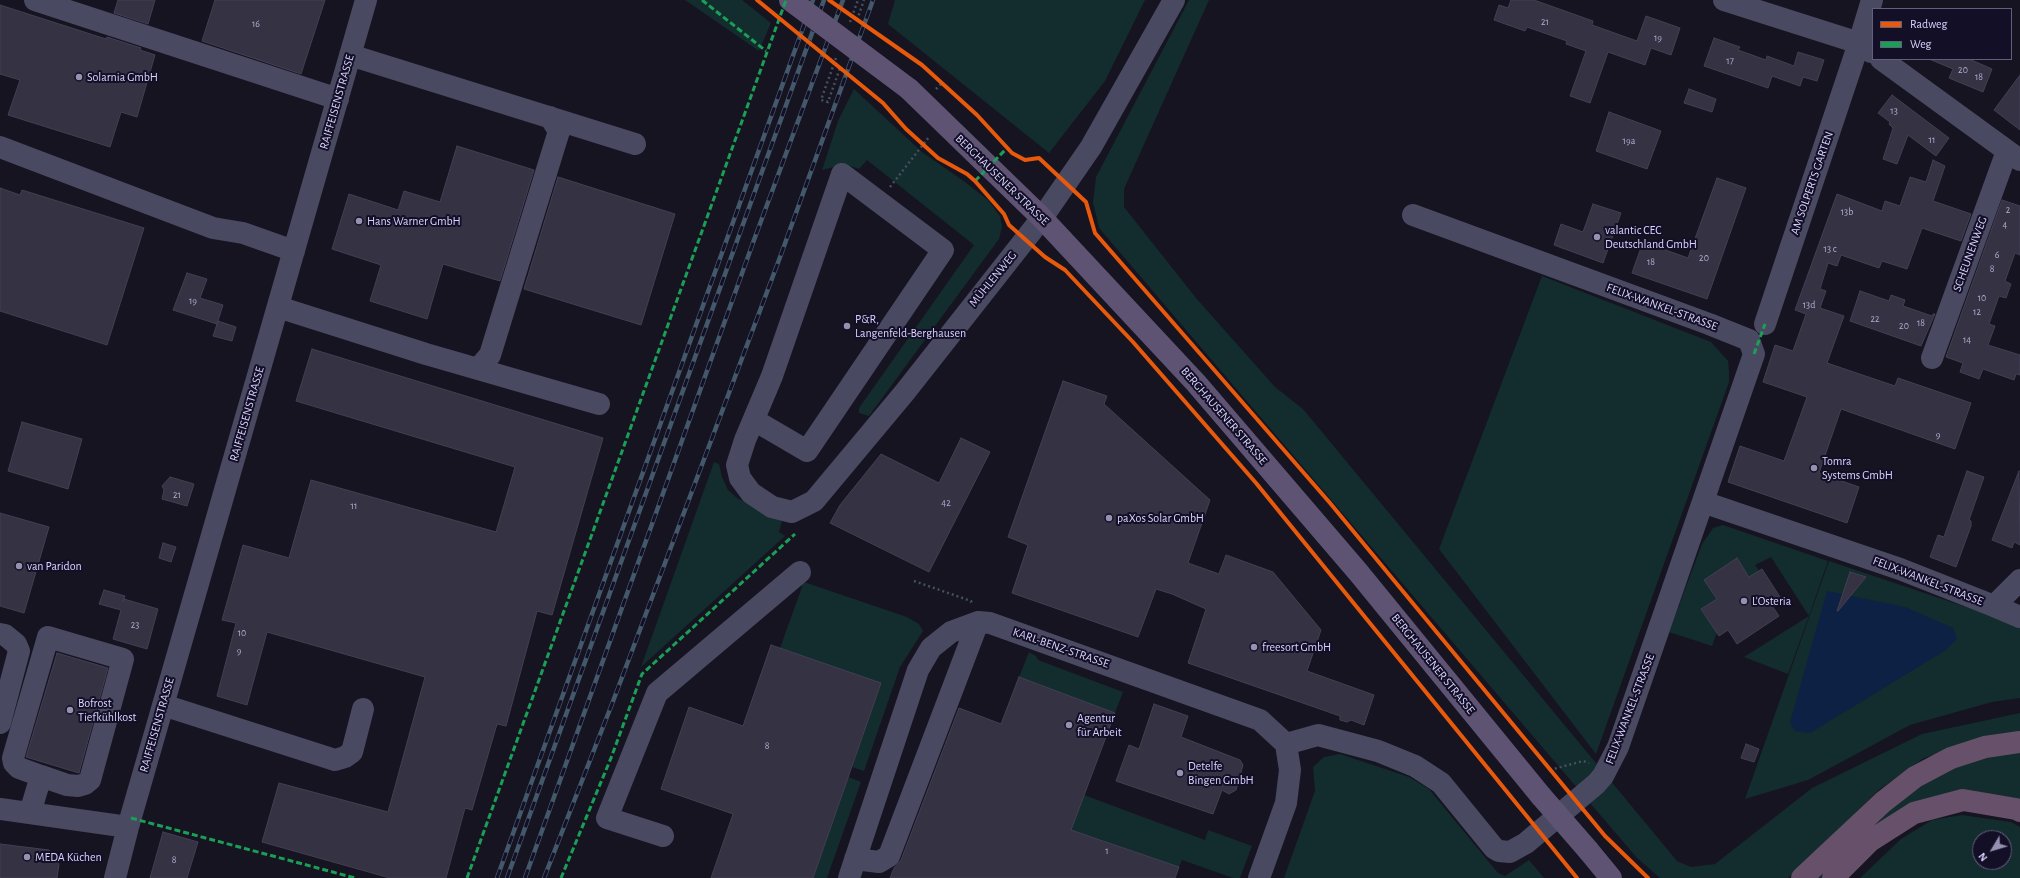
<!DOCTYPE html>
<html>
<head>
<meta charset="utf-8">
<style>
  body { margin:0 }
  #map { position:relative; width:2020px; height:878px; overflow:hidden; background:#161421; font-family:"Alegreya Sans",sans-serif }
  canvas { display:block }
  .legend { position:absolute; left:1872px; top:8px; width:140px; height:52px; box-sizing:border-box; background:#130f26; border:1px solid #625e7d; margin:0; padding:5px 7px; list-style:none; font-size:12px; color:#d9d4ff }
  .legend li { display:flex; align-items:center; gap:8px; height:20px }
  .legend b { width:20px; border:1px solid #625e7d }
  .north { position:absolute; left:1972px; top:830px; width:40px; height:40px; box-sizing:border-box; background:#130f26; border:1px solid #625e7d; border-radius:50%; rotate:232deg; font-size:11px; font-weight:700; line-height:16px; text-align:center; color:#d9d4ff }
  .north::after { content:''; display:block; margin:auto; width:14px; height:18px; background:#9591b1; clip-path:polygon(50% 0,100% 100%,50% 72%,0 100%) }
</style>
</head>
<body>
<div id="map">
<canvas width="2020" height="878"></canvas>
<ul class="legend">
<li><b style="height:5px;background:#e8590c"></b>Radweg</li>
<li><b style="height:5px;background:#1a9f57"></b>Weg</li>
</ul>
<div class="north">N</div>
</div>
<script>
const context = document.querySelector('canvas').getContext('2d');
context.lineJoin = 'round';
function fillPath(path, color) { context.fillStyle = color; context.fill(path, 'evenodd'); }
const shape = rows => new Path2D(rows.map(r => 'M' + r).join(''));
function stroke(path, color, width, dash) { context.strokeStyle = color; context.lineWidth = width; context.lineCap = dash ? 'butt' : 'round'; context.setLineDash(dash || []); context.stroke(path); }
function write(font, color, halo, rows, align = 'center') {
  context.font = font + ' "Alegreya Sans",sans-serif'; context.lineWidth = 4; context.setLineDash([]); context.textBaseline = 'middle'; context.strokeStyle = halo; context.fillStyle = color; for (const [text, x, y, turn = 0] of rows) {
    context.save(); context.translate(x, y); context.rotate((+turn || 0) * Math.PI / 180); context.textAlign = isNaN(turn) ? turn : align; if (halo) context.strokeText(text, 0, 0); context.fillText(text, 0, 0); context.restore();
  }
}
fillPath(shape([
  [685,0,742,0,771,23,759,51],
  [895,0,1145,0,1105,81,1049,153,888,24],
  [1189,0,1209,0,1124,189,1124,207,1196,298,1275,387,1303,409,1677,861,1691,867,1715,864,1812,788,1922,734,2020,713,2020,734,1987,739,1924,758,1880,789,1788,878,1660,878,1637,858,1099,228,1093,202,1096,177],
  [854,89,922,152,965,182,988,200,1000,216,1002,227,999,239,869,416,859,413,859,408,974,245,867,160,859,169,845,164,822,170,838,121],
  [1542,276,1711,342,1728,361,1729,372,1729,382,1596,754,1439,549],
  [714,462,719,464,722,477,728,490,737,498,782,521,779,532,785,536,641,667],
  [1723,525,1828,561,1809,616,1788,674,1744,657,1809,616,1771,557,1755,565,1759,571,1750,577,1737,559,1705,580,1717,599,1701,609,1717,632,1712,646,1669,632,1702,544,1713,528],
  [1829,561,2020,625,2020,698,1992,702,1910,725,1808,780,1745,799],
  [801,581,907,617,919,624,923,631,900,667,864,771,852,767,880,683,780,648,802,587],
  [1029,652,1036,656,1038,660,1123,692,1115,713,1019,677],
  [2020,749,2020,805,1964,795,1823,878,1816,878,1889,808,1947,767],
  [1340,754,1409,777,1429,789,1498,873,1505,876,1529,860,1544,878,1284,878,1315,791,1313,767,1324,757],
  [848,777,861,782,827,878,813,878],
  [1084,795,1205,840,1208,830,1252,846,1240,878,1233,878,1182,860,1179,867,1087,835,1071,878,1061,878,1068,837],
  [1962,815,2011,822,2020,827,2020,878,1860,878,1901,839,1932,820],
  [1980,838,2004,838,2004,862,1980,862]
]), '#132c2d');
fillPath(shape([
  [1827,591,1905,607,1953,628,1957,639,1946,650,1810,733,1795,731,1790,722]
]), '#0d2144');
const building = shape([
  [118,0,155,0,148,24,114,13,118,0],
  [215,0,325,0,301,74,202,41,215,0],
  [1511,0,1534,0,1593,21,1592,25,1637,41,1646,16,1680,28,1671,55,1651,48,1645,65,1608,52,1590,103,1570,96,1586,51,1566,44,1567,41,1527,27,1525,31,1494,20,1499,5,1508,8,1511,0],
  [0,5,106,39,107,37,141,48,140,50,155,55,137,117,121,112,110,147,8,115,20,80,0,74,0,5],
  [1714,38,1740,47,1738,50,1766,60,1767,56,1794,66,1798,52,1824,60,1817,81,1803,77,1800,86,1772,76,1768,88,1704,66,1714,38],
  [1929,59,1969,59,1992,69,1983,92,1949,78,1953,69,1929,59],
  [2020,75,2020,130,1994,110,2020,75],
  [1689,89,1716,99,1712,112,1684,103,1689,89],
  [1892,95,1949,138,1936,156,1908,135,1897,164,1883,159,1893,128,1889,124,1890,122,1878,113,1892,95],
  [1609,112,1661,131,1647,169,1596,151,1609,112],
  [457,146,534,170,500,281,443,264,427,319,370,301,381,265,332,249,349,194,398,210,404,191,440,202,457,146],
  [1933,160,1945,166,1933,201,1971,214,1961,241,1922,228,1907,269,1882,261,1879,268,1841,255,1837,266,1828,263,1820,289,1826,291,1820,308,1844,316,1827,363,1895,386,1898,378,1971,403,1955,449,1841,409,1819,473,1859,487,1847,523,1728,482,1740,446,1784,461,1807,397,1763,382,1775,345,1793,351,1806,314,1795,310,1837,194,1882,211,1885,201,1900,206,1910,177,1926,182,1933,160],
  [558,177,675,214,641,325,524,289,558,177],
  [1717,178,1746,188,1707,299,1632,273,1643,242,1688,258,1717,178],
  [0,188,20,195,22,190,144,228,107,345,0,311,0,188],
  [2002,200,2020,206,2020,255,2015,253,2005,281,2011,284,2006,298,1999,296,1989,324,1995,326,1988,345,2020,355,2020,375,2016,374,2014,380,1983,369,1979,379,1960,372,1963,363,1946,357,2002,200],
  [1593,204,1621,213,1603,263,1554,245,1561,224,1583,232,1593,204],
  [187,273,207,279,200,298,223,305,217,324,173,310,187,273],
  [1860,291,1889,301,1891,295,1905,300,1903,306,1932,316,1933,314,1935,314,1921,346,1850,321,1860,291],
  [218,321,236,327,232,341,213,336,218,321],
  [312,349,603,438,552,615,537,611,506,726,497,724,472,810,465,808,446,878,390,878,262,842,279,783,388,812,425,677,267,632,247,705,217,696,236,623,222,620,243,545,289,558,311,480,496,532,515,467,296,401,312,349],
  [1063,381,1107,396,1104,404,1210,500,1188,563,1219,574,1226,555,1273,572,1321,630,1307,671,1374,695,1364,725,1351,720,1347,722,1340,720,1340,716,1188,663,1206,609,1172,594,1156,589,1138,637,1012,593,1028,545,1008,537,1063,381],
  [22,422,82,439,68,489,8,471,22,422],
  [961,438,990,452,929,572,830,523,840,505,881,454,939,483,961,438],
  [1967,471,1984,477,1969,520,1971,521,1971,526,1956,567,1930,557,1938,535,1944,537,1967,471],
  [2019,471,2020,545,2014,542,2012,548,1992,540,2019,471],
  [170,477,194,484,187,506,162,499,164,490,162,486,170,477],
  [0,513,49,527,24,613,0,606,0,513],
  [163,543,176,547,171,562,159,558,163,543],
  [1737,558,1749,577,1762,569,1780,597,1770,603,1779,616,1737,644,1728,630,1719,636,1701,609,1717,599,1704,580,1737,558],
  [1850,572,1866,577,1838,611,1837,611,1850,572],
  [104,590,125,596,123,602,124,599,158,609,147,649,113,639,121,610,99,604,104,590],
  [771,645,881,683,813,878,711,878,733,814,661,789,689,707,743,726,771,645],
  [57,653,108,668,79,773,26,757,57,653],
  [1019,677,1115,713,1071,830,1179,867,1175,878,890,878,894,868,901,860,959,708,1001,724,1019,677],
  [1154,704,1188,716,1181,737,1240,760,1243,765,1236,790,1229,794,1222,790,1213,814,1116,781,1129,745,1139,749,1154,704],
  [1746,744,1759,749,1754,762,1741,758,1746,744],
  [163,832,198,842,187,878,150,878,163,832],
  [0,844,49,850,59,864,57,878,0,878,0,844]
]);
fillPath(building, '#343243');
stroke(building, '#433f54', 1);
stroke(shape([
  [857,20,864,0],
  [850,22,858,0],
  [836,58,821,100,828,102,840,68],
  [936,89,942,83],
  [890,187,929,137],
  [914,581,971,601,972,604],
  [1550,770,1583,761,1589,763]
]), '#44505f', 2.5, [2, 3]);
stroke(shape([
  [35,0,338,99],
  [1724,0,1859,43,1871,52],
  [350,55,635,144],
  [1881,59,2020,160],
  [0,147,213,228,243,233,294,251],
  [278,307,426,354,599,404],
  [1765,324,1859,43,1872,0],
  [1932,358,2007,151],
  [478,369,490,355,559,131,550,117],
  [754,420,807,451,943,250,842,174,772,376,745,440,737,465,740,478,751,493,772,507,792,512,814,501,905,392,1042,218,1091,147,1174,0],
  [1703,502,1900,569,1994,606],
  [2020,580,1994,606,2020,617],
  [0,634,5,635,16,644,19,651,0,723],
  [163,705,335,760,345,757,352,752,363,709],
  [1286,744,1318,735,1378,751,1415,766,1441,783,1494,848,1499,851,1510,852,1526,843,1596,784,1603,776,1618,747,1754,354,1749,340,1709,324,1413,215],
  [0,809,128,827,366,0],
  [30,813,41,776,19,768,14,763,13,758,48,637,123,659,90,780,85,784,78,786,67,785,41,776],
  [663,836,607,818,657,693,800,572],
  [855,859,879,862,889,856,978,622],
  [115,878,128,827],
  [849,878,918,670,931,648,951,632,978,622,990,623,1260,720,1286,744,1290,770,1286,803,1259,878]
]), '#4a4962', 22);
stroke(shape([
  [909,89,1042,218,1196,383,1358,572,1541,796],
  [1588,850,1611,878]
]), '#5e5373', 22);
stroke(shape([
  [1802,878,1883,802,1915,777,1951,758,1985,747,2020,742],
  [1833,878,1870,841,1914,813,1963,800,2016,809,2020,811]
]), '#67516a', 22);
const rail = shape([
  [497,878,813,0],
  [507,878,824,0],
  [525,878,754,240,843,0],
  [544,878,612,704,779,260,873,0]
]);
stroke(rail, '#43596b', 4.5);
stroke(rail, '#130f26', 3, [9]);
stroke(shape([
  [790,0,909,89],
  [1541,796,1588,850]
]), '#5e5373', 22);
stroke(shape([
  [702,0,766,51],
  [975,181,1007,148],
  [1754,354,1765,324],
  [131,818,355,878],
  [467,878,786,0],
  [561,878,611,758,642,674,795,534]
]), '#1a9f57', 3, [6, 3]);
stroke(shape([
  [757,0,883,103,906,129,938,158,967,174,975,181,1004,214,1009,225,1045,257,1065,270,1133,342,1256,483,1577,878],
  [829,0,922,65,977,115,1012,153,1025,160,1039,158,1086,202,1095,233,1330,503,1605,836,1648,878]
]), '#e8590c', 4);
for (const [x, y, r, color] of [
  [79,77,4,"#9591b1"],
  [359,221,4,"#9591b1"],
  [1597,237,4,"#9591b1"],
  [847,326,4,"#9591b1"],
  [1814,468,4,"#9591b1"],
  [1109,518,4,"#9591b1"],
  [19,566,4,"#9591b1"],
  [1744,601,4,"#9591b1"],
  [1254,647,4,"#9591b1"],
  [70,710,4,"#9591b1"],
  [1069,725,4,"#9591b1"],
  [1180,773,4,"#9591b1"],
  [27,857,4,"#9591b1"]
]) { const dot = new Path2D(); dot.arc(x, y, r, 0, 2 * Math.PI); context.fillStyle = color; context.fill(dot); stroke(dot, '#130f26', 1.5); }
write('10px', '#b0acd0', null, [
  ["21",1545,22],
  ["16",256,24],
  ["19",1658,38],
  ["17",1730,61],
  ["20",1963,70],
  ["18",1979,77],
  ["13",1894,111],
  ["11",1932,140],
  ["19a",1629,141],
  ["2",2008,210],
  ["13b",1847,212],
  ["4",2005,225],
  ["13 c",1830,249],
  ["6",1997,255],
  ["20",1704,258],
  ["18",1651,262],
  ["8",1992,269],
  ["10",1982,298],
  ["19",193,301],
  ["13d",1809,305],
  ["12",1977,312],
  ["22",1875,319],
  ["18",1921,323],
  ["20",1904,326],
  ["14",1967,340],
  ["9",1938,435],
  ["21",177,495],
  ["42",946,503],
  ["11",354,506],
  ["23",135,625],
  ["10",242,633],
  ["9",239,651],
  ["8",767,746],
  ["1",1107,851],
  ["8",174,860]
]);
write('12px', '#d9d4ff', '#130f26', [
  ["Solarnia GmbH",87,77],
  ["Hans Warner GmbH",367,221],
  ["valantic CEC",1605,230],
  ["Deutschland GmbH",1605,244],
  ["P&R,",855,319],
  ["Langenfeld-Berghausen",855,333],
  ["Tomra",1822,461],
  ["Systems GmbH",1822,475],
  ["paXos Solar GmbH",1117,518],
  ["van Paridon",27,566],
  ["L'Osteria",1752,601],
  ["freesort GmbH",1262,647],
  ["Bofrost",78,703],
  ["Tiefkühlkost",78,717],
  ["Agentur",1077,718],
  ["für Arbeit",1077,732],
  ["Detelfe",1188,766],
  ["Bingen GmbH",1188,780],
  ["MEDA Küchen",35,857]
], 'left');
write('12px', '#d9d4ff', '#130f26', [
  ["RAIFFEISENSTRASSE",337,102,-74],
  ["BERGHAUSENER STRASSE",1002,180,44],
  ["AM SOLPERTS GARTEN",1812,183,-71],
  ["SCHEUNENWEG",1970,254,-70],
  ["MÜHLENWEG",993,279,-51],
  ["FELIX-WANKEL-STRASSE",1662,307,20],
  ["RAIFFEISENSTRASSE",247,414,-74],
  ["BERGHAUSENER STRASSE",1224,416,49],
  ["FELIX-WANKEL-STRASSE",1928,581,21],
  ["KARL-BENZ-STRASSE",1061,648,19],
  ["BERGHAUSENER STRASSE",1433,664,51],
  ["FELIX-WANKEL-STRASSE",1630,709,-69],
  ["RAIFFEISENSTRASSE",157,725,-74]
]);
</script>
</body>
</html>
